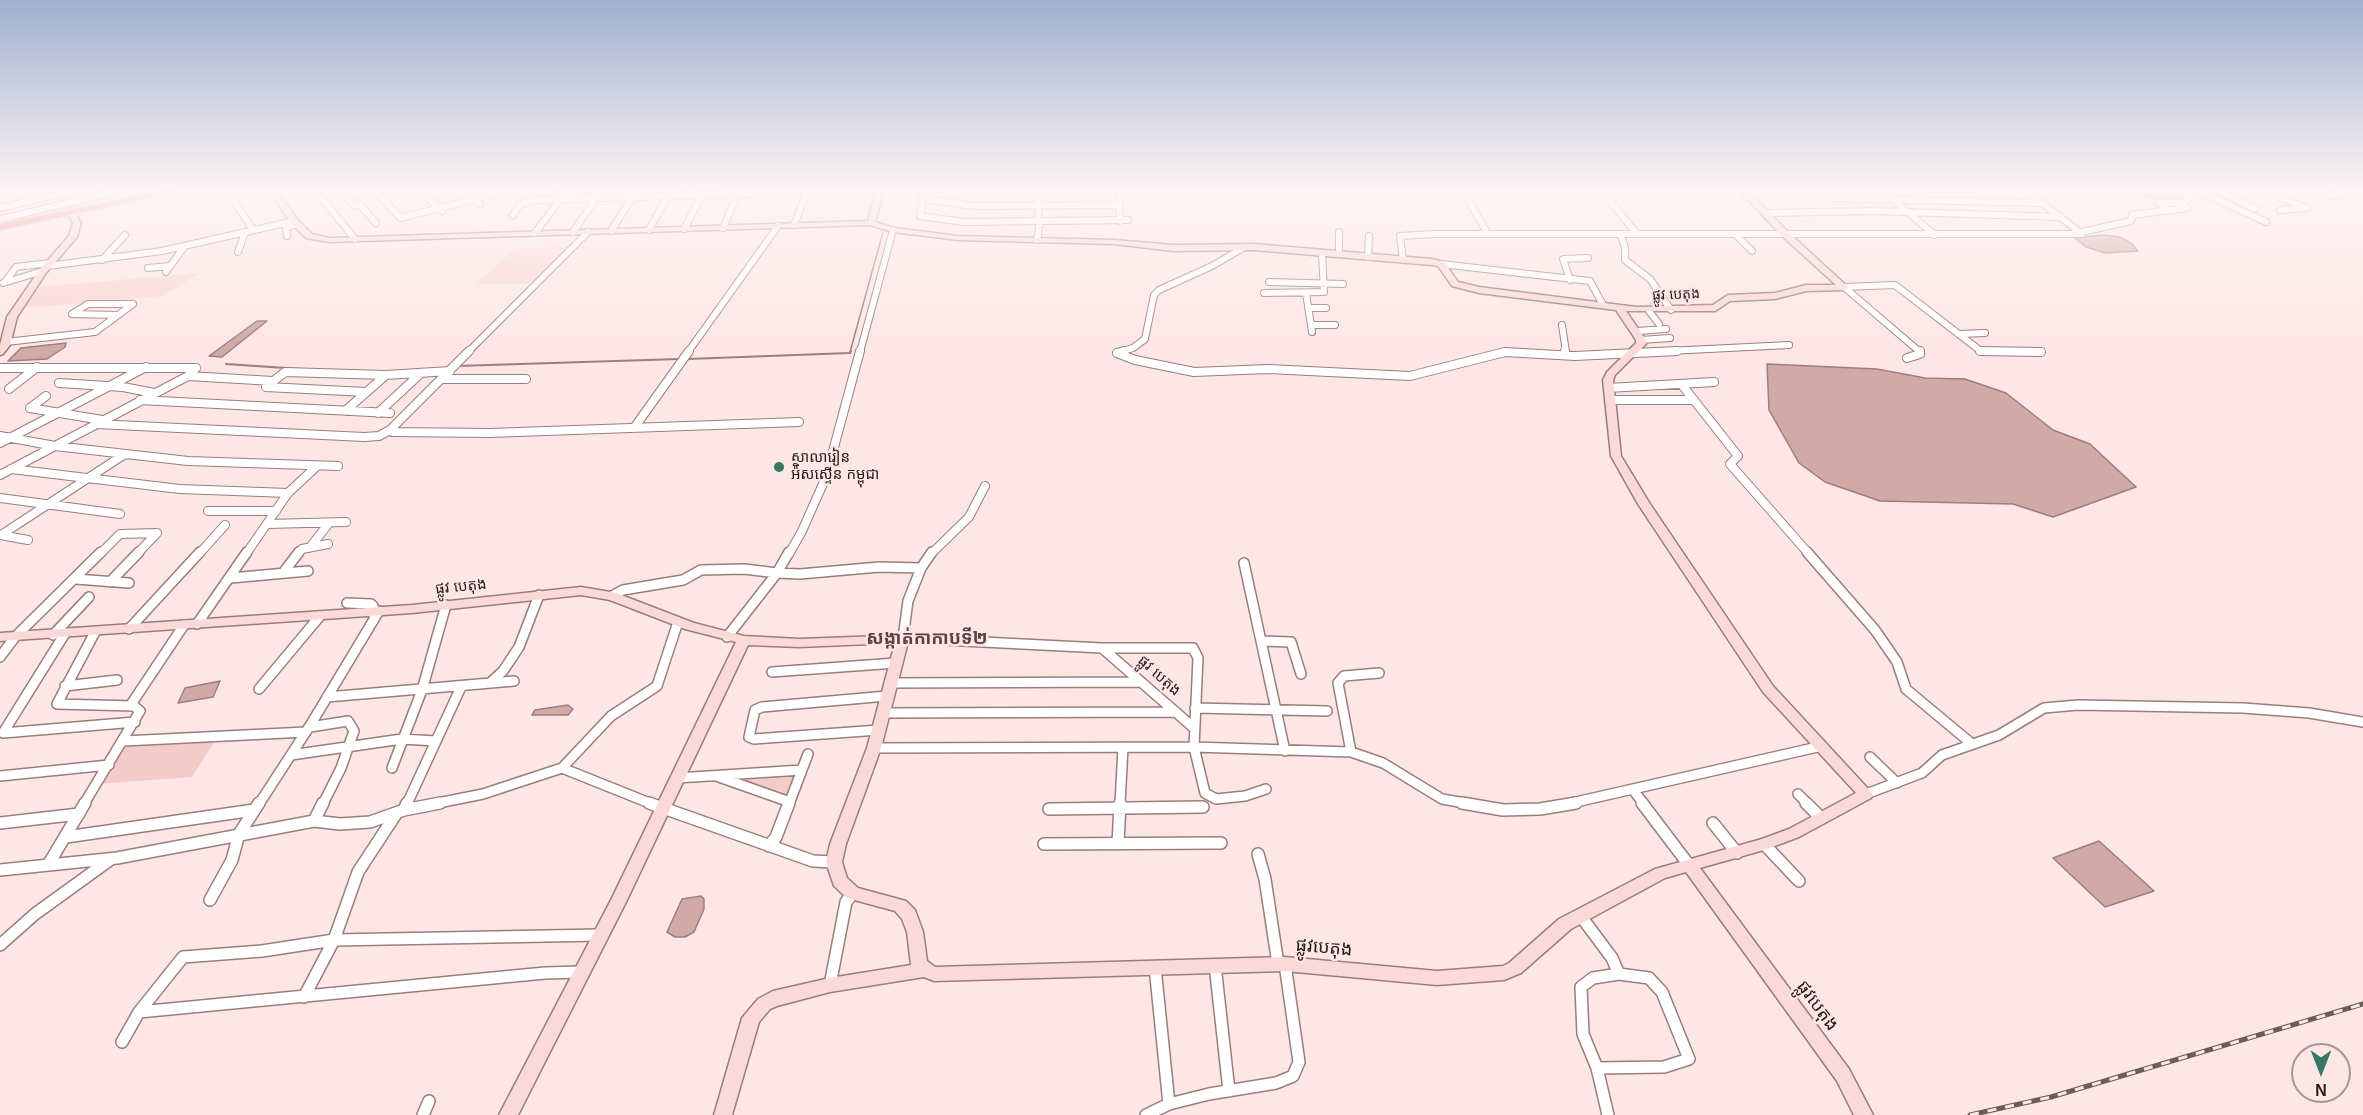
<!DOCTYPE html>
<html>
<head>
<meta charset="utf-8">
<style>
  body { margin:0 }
  #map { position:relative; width:2363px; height:1115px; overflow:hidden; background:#fde7e6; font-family:Arial,sans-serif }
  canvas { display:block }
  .north { position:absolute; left:2291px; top:1043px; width:60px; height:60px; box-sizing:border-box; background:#fde7e6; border:2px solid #a79594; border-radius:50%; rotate:180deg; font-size:16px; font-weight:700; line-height:24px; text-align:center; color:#261a1a }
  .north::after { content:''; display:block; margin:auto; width:21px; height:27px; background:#397865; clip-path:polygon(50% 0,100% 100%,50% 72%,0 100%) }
</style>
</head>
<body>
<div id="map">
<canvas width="2363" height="1115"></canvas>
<div class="north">N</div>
</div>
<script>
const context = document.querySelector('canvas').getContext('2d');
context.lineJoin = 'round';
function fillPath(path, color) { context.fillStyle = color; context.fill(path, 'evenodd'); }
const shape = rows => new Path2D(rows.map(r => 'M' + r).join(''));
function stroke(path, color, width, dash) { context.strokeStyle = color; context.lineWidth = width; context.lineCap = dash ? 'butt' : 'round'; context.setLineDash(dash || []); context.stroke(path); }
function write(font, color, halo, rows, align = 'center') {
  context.font = font + ' Arial,"Noto Sans Khmer",sans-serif'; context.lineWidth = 5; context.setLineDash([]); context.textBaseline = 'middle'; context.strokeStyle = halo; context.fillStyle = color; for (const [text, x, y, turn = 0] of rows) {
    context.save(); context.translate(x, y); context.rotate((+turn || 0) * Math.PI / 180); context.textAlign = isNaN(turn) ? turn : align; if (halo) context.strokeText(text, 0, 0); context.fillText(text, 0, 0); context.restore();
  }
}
fillPath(shape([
  [568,247,530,284,476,284,515,248],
  [199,273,163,296,24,308,38,287]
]), '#f9d7d5');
fillPath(shape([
  [216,739,192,777,98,784,126,745],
  [796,774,786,795,783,796,741,778]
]), '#f3ccca');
const water = shape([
  [2142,190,2171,190,2185,199,2160,200,2144,195,2142,190],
  [2103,235,2120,237,2132,244,2138,251,2105,253,2086,247,2075,238,2103,235],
  [257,321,267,321,222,357,209,356,257,321],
  [66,343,65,347,47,359,8,361,21,348,66,343],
  [1767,364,1877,369,1925,378,1965,379,2006,393,2053,430,2090,444,2136,487,2053,517,2013,504,1880,501,1825,482,1799,463,1769,410,1767,364],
  [220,681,213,697,178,703,185,688,220,681],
  [568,705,573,709,568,715,532,715,535,710,568,705],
  [2099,841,2154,891,2105,907,2053,858,2099,841],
  [701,896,704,899,704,909,694,932,685,937,675,937,667,932,682,899,701,896]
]);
fillPath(water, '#d1a9a7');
stroke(water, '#9e7e7d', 1.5);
stroke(shape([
  [850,352,883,232]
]), '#9e7e7d', 1.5);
stroke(shape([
  [688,359,850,353,851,351],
  [226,364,301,369],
  [457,366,679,359]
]), '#9e7e7d', 2);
const streetFar3 = shape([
  [227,190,253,230],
  [315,190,355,239],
  [340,190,354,205,361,206,376,223],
  [374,190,401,218,510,190,519,197],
  [419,190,442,211],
  [464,190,480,204],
  [924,190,920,216,964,222,1128,220],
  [973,190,1119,190,1120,221],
  [1463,190,1487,233],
  [1601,190,1637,234],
  [1881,190,1935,235],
  [2114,190,2118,190],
  [2176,190,2188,193,2228,190],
  [2262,190,2307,208,2280,210],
  [847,191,882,190],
  [2220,191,2255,209],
  [2201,192,2266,222],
  [558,195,586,190],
  [2321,197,2363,191],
  [1828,198,2041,203],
  [922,199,975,206,1120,205],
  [534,200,841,191],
  [0,208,78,190],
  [2167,210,2159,203,2184,203],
  [1767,213,1873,211,2061,217],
  [513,215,521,204,539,199],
  [0,219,124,190],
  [1038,222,1039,190],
  [794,225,808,190],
  [723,228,739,190],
  [684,229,703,193],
  [649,230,671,190],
  [611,231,637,190],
  [573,232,602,190],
  [1339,232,1339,254],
  [2082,232,2131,221,2132,215,2187,208,2183,204,2189,199,2185,193],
  [535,233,562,197],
  [1620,234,1625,247,1625,260,1650,279,1671,310],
  [1736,235,1752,251],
  [287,236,286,228,294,225],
  [1037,240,1040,222],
  [238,252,245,232],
  [1368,257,1369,236],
  [102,260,125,235],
  [1403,260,1400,236,1435,234,2082,234,2025,190],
  [1441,264,1590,281,1603,305],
  [48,266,162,251,294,221],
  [148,268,170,266],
  [166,272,184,247],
  [1570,280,1563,259,1588,258],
  [5,282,16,267,50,263],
  [1269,282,1343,284],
  [3,283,43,271],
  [1844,287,1895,285,1982,352,2041,352],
  [1844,287,1920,352],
  [1264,293,1324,292,1322,253],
  [1306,293,1312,332],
  [1308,308,1326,308],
  [1649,311,1659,324],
  [117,315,72,314,88,304,133,304],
  [1311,325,1335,325],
  [1562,325,1566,352],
  [1637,331,1666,329],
  [1960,334,1985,333],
  [1641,340,1670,338],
  [6,342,95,332,133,304],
  [468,352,588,232],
  [688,352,778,226],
  [860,352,893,230],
  [1119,352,1133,348,1145,339,1154,295,1159,290,1212,266,1243,248],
  [1504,352,1509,352],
  [1648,352,1789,345]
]);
const streetFar2 = shape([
  [469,351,391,429,392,432,490,433,799,422],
  [1565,351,1566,355],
  [1980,351,2041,352],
  [1117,353,1135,360,1194,372,1268,369,1410,376,1505,352,1575,356,1677,351],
  [1117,353,1124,351],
  [1907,358,1920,354,1920,351],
  [0,368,196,368],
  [188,376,273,381],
  [443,379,526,379],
  [59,383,123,387,154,393],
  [1682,385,1738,456,1730,464,1809,554],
  [266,387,285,372,386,375,450,371],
  [266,387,366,392],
  [1608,388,1714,382],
  [9,389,37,367],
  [140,400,390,413],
  [1610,400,1694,400],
  [30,408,102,420],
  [30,408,46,396],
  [345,411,386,375],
  [378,413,421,373],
  [96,424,364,437,379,436,390,430],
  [634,428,689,351],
  [0,436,55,446,188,461,338,466],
  [0,443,146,367],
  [11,469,180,489,288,493],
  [0,475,188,376,196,368],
  [0,498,120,514],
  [208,511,276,511],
  [267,524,346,522],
  [0,535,28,540],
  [1,535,125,454],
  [311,546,329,523],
  [100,554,120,534,157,533],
  [137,554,157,533],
  [199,554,225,525],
  [246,554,288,493,317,466],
  [298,554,302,549,328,544],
  [789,554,802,531,826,477,860,351],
  [931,554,969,517,985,486]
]);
const streetFar1 = shape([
  [789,552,777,573,800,574,879,567,921,568],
  [932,552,921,568,908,601,903,638,1102,648,1193,648,1198,658,1194,747,1205,793,1216,799,1245,796,1266,789],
  [1807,552,1875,630,1897,662,1906,689,1972,744],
  [1244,563,1285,751],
  [283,573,299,552],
  [231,578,308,571],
  [76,579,129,583],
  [110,582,139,552],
  [612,596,623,590,683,580,701,570,744,569,777,573,727,637],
  [347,603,371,604,373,606,370,612],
  [197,624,247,552],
  [129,629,200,552],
  [53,635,89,597],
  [64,635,3,733,135,722],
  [1262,641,1291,642,1301,674],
  [1102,648,1194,728],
  [0,657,15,637,101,552],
  [772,672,896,663],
  [490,683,503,671,519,647,539,595],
  [891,683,1140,682],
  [65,686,117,680],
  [259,689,320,616],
  [327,697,514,681],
  [130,706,184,625],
  [1195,708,1327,711],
  [883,713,1174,712],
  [310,727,348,721,354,731,341,768,323,804],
  [879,730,754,739,749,737,755,710,762,707,887,696],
  [124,741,306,732],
  [874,748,1194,747,1351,752,1383,763,1442,799,1471,804],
  [1351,752,1338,683,1344,676,1379,673],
  [291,755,402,739,436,741],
  [1870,757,1897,783],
  [392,768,422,690,446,605],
  [562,768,652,804],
  [0,776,109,765],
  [719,777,790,802],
  [677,778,802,770],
  [1633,790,1644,804],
  [1798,794,1808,804],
  [1866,794,1922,773,1942,755,1999,735,2044,708,2078,705,2243,708,2309,713,2363,722],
  [84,804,140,711,134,706,57,704,95,632],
  [259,804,311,724,379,611],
  [407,804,461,687],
  [433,804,483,794,562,768,611,716,657,686,678,622],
  [789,804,808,754],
  [1120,804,1123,747],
  [1567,804,1822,746]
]);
const street = shape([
  [649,803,813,861,834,862],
  [1462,803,1503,810,1540,809,1576,803],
  [1642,803,1689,865],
  [1806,803,1820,817],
  [1049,809,1203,807],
  [404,810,407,803],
  [314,821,323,803],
  [0,823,79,814],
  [1713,823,1737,853],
  [66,837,254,810],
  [1044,844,1221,843],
  [1118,844,1120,803],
  [1764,844,1799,881],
  [769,846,776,837,789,803],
  [1258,854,1265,879,1278,964],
  [48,865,85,803],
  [0,870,117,858,314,821,340,824,370,822,404,810,440,803],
  [210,900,232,860,239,834,259,803],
  [1580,915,1612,958,1619,974],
  [0,945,35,914,111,859],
  [1215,965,1229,1091],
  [1155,967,1169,1104],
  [1619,974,1649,978,1662,992,1689,1059,1664,1067,1597,1068,1583,1034,1581,987,1593,978,1619,974],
  [830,985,846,902,853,893],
  [304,997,334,940,358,872,396,814],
  [139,1012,545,973,581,972],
  [122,1042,139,1012,183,957,262,951,334,940,600,935],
  [1597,1068,1608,1115],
  [423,1115,429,1101],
  [1146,1115,1169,1104,1209,1094,1276,1083,1293,1076,1299,1062,1285,964]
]);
const secondary = shape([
  [268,190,276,190,297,219,312,234,329,238,868,221,876,190,884,190,875,222,894,228,958,236,1114,240,1173,245,1254,244,1432,259,1444,262,1458,282,1479,287,1636,307,1713,305,1728,295,1775,293,1806,285,1836,285,1783,237,1739,190,1747,190,1789,233,1848,287,1844,290,1806,291,1775,299,1730,301,1715,311,1626,311,1646,340,1646,344,1615,375,1613,380,1621,456,1650,504,1773,686,1873,794,1871,798,1799,837,1764,850,1700,868,1849,1069,1873,1115,1854,1115,1837,1081,1686,872,1665,878,1571,929,1521,973,1504,980,1437,985,1285,971,934,981,924,977,830,992,777,1006,770,1009,759,1022,732,1115,714,1115,742,1018,758,999,773,991,830,978,911,965,907,932,902,919,895,911,847,898,834,886,826,862,830,844,867,748,895,643,799,647,748,645,626,902,518,1115,499,1115,611,900,736,642,685,629,610,600,581,595,412,613,0,641,0,633,412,605,581,587,616,593,694,623,744,636,799,639,908,635,909,638,881,748,846,844,842,862,847,878,858,888,906,901,915,910,923,932,927,961,935,967,1285,957,1437,971,1503,966,1509,963,1559,919,1655,869,1762,839,1789,829,1856,793,1763,692,1638,504,1611,456,1603,380,1607,372,1636,343,1636,340,1616,310,1479,293,1452,286,1438,266,1432,265,1254,250,1173,251,1114,244,958,240,893,232,870,225,329,242,306,238,291,223,268,190],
  [2356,190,2363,190,2363,192,2357,192,2356,190],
  [67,209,73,209,81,223,77,237,46,273,17,317,10,345,3,354,0,355,0,345,7,317,40,269,69,236,73,223,66,211,67,209]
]);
const highway = shape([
  [166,190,183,190,0,230,0,224,166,190]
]);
stroke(streetFar3, '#9b7d7b', 8);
stroke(streetFar2, '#9b7d7b', 10);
stroke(streetFar1, '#9b7d7b', 12);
stroke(street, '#9b7d7b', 14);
stroke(secondary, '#9b7d7b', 3);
stroke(highway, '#cfcdcd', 3);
stroke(streetFar3, '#fff', 6);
stroke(streetFar2, '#fff', 8);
stroke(streetFar1, '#fff', 9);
stroke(street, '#fff', 11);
fillPath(secondary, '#fad9d9');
fillPath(highway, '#ee817f');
const rail = shape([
  [1970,1115,2051,1097,2363,1004]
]);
stroke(rail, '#6b5c5b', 5);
stroke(rail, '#fde7e6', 3, [9]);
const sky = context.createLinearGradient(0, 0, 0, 346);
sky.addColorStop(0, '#9fb0ce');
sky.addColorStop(0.55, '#fef4f4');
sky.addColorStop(1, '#fef4f400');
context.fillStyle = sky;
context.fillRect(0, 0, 2363, 346);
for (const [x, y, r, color] of [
  [779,467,6,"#397865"]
]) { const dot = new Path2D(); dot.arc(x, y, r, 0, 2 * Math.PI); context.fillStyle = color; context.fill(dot); stroke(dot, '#fde7e6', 2); }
write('14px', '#261a1a', '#fde7e6', [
  ["ផ្លូវ បេតុង",1676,295,-2]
]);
write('15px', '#261a1a', '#fde7e6', [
  ["សាលារៀន",791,458],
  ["អ៉ិសស្ទើន កម្ពុជា",791,475]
], 'left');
write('15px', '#261a1a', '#fde7e6', [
  ["ផ្លូវ បេតុង",461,587,-6],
  ["ផ្លូវ បេតុង",1159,676,42]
]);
write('bold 18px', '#5e4341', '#fde7e6', [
  ["សង្កាត់កាកាបទី២",927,639]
]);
write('18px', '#261a1a', '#fde7e6', [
  ["ផ្លូវបេតុង",1324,948,5],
  ["ផ្លូវបេតុង",1817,1006,54]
]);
</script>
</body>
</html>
